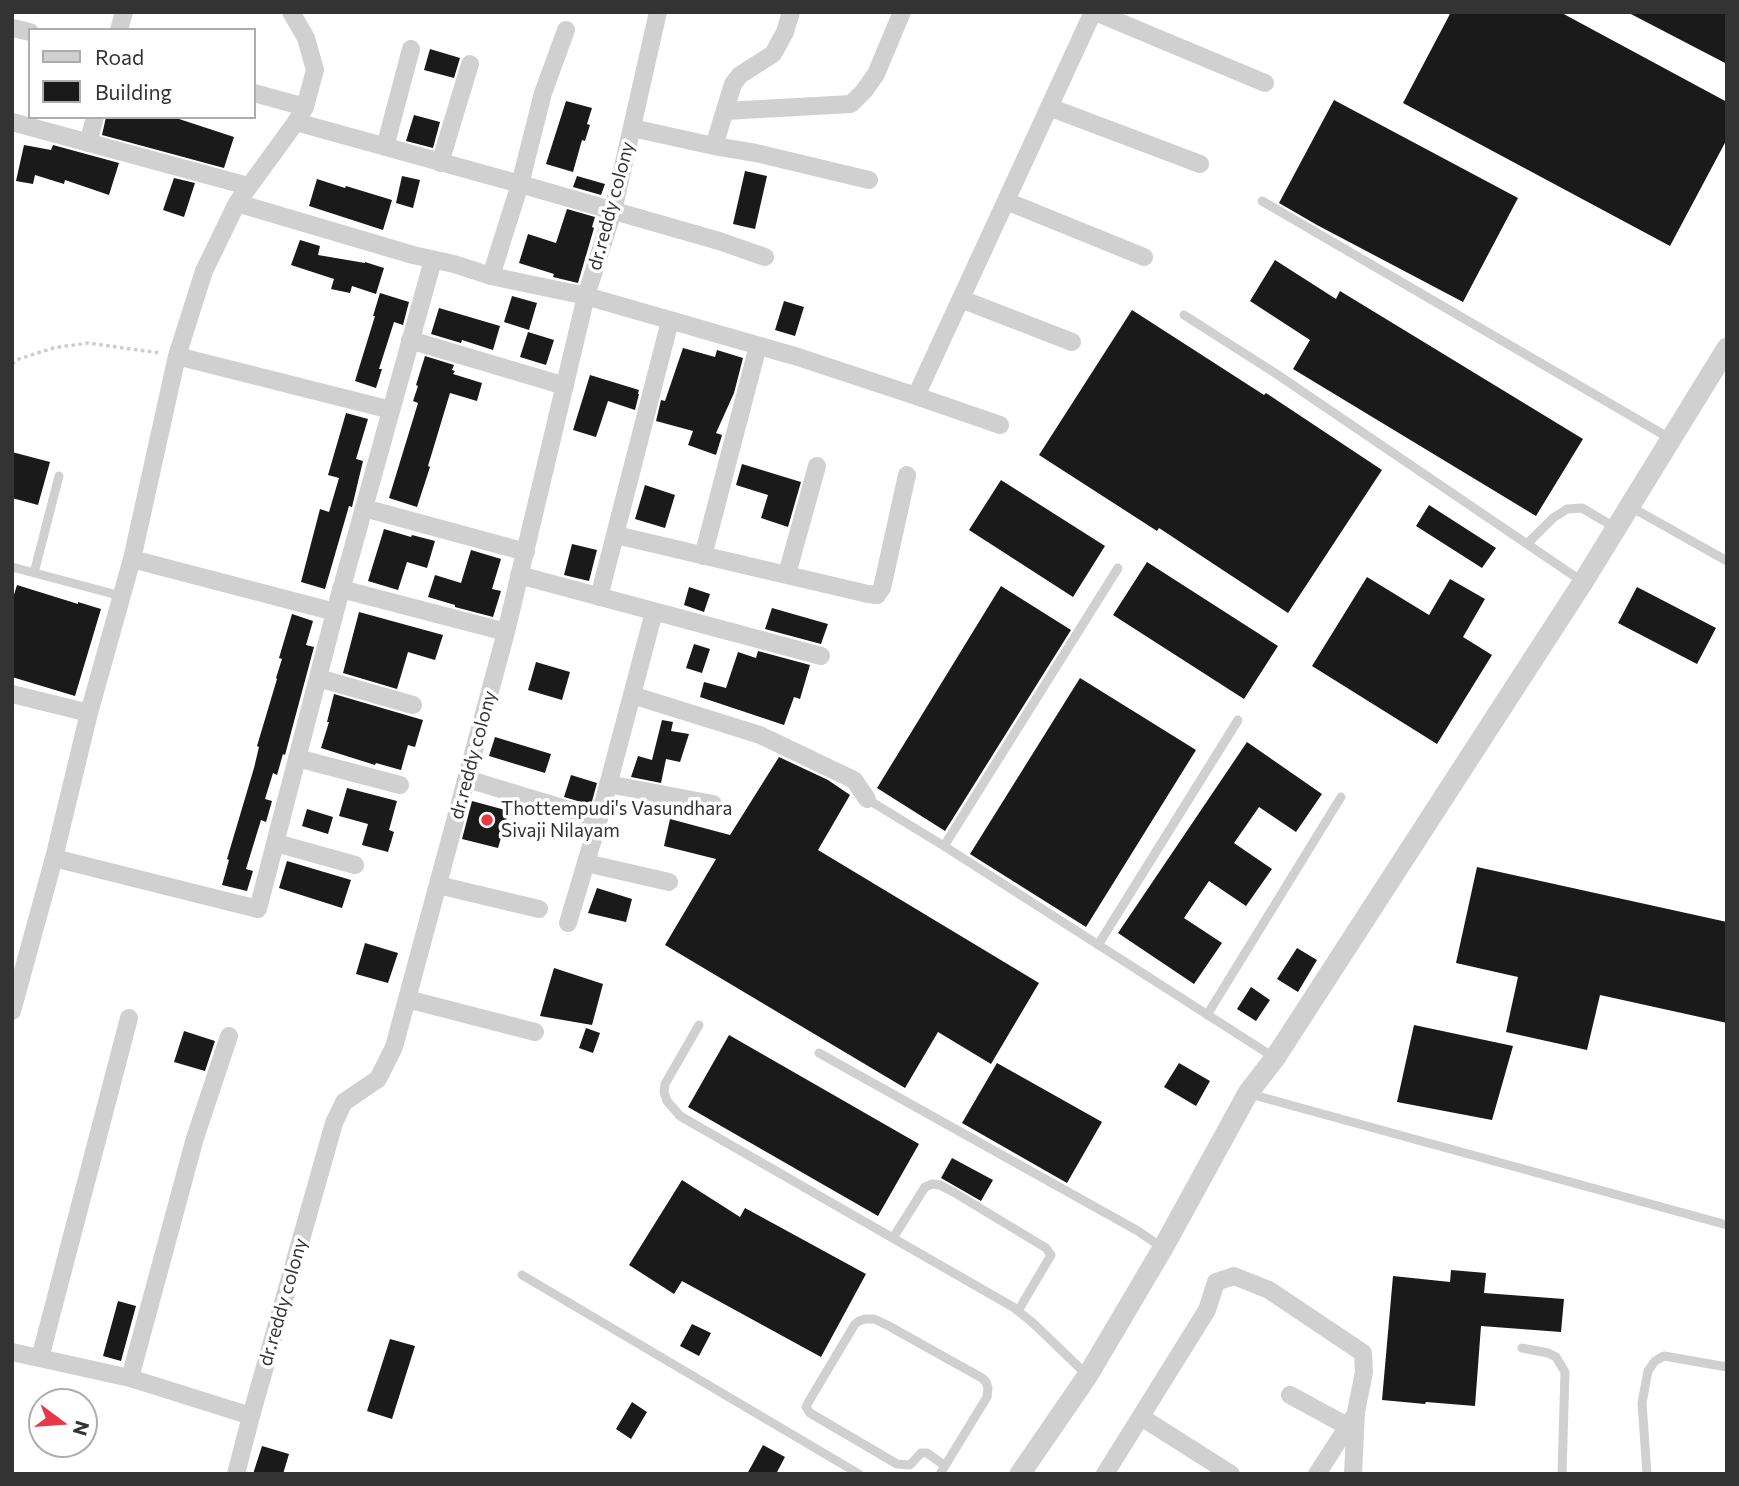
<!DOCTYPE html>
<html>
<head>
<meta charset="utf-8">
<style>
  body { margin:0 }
  #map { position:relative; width:1739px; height:1486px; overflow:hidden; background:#fff; font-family:Commissioner,sans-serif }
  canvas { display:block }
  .frame { position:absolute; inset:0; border:14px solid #333; pointer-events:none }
  .legend { position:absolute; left:28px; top:28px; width:228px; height:91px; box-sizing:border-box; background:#fff; border:2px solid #adadad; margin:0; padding:9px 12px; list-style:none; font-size:21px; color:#333 }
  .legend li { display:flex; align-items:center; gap:14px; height:35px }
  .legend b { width:35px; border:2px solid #adadad }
  .north { position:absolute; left:28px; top:1388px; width:70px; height:70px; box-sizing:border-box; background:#fff; border:2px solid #adadad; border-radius:50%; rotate:106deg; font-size:19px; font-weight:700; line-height:28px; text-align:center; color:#333 }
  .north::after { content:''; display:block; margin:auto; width:24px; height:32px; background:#e63946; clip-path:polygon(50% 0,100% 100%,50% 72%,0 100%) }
</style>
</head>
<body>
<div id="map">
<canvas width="1739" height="1486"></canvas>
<div class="frame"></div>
<ul class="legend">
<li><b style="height:9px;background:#d0d0d0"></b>Road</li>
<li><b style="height:19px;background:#1a1a1a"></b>Building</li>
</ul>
<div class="north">N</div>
</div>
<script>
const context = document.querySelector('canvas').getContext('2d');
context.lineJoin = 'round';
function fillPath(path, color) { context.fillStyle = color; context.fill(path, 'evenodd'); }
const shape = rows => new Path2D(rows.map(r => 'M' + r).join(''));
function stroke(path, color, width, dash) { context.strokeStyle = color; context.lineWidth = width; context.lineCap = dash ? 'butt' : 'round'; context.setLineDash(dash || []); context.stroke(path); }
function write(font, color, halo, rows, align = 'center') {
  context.font = font + ' Commissioner,sans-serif'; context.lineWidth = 7; context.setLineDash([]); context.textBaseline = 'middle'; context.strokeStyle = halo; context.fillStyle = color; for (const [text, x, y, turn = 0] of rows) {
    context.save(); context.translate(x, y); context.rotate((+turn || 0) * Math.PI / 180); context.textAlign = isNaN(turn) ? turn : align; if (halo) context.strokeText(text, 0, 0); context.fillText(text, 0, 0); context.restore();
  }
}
fillPath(shape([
  [1451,12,1560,12,1727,102,1727,139,1670,246,1403,103],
  [1627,12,1727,12,1727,64],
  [430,49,460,58,454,78,424,70],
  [1334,100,1518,198,1463,302,1317,225,1279,203],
  [566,101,592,108,587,124,590,125,585,141,582,140,573,172,546,164],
  [414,115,440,122,433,148,406,141],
  [106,117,173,117,234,137,224,168,102,135],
  [24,145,51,150,53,145,119,163,109,195,65,180,64,184,35,175,33,184,16,181],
  [745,171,767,176,755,229,733,224],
  [402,176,420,180,413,208,396,203],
  [577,176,605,184,601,195,573,187],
  [174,178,195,183,184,217,163,210],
  [317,179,345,188,346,186,392,200,383,230,309,206],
  [567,209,595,217,592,227,594,228,578,283,553,277,554,274,519,263,528,234,556,243],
  [300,240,320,246,318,255,365,263,365,262,384,268,376,294,352,286,350,293,331,289,334,279,291,265],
  [1275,260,1336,299,1340,291,1583,439,1536,516,1293,369,1310,340,1250,301],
  [380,293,409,302,403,325,394,322,379,369,382,369,376,388,355,381,375,316,373,316],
  [512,296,537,303,529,330,504,322],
  [784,301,804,307,795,336,775,330],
  [439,308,500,326,493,350,462,340,461,343,431,334],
  [1132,310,1264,395,1266,393,1382,470,1288,613,1159,528,1157,531,1039,455],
  [528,332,554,340,546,365,520,357],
  [683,348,715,357,717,350,743,358,734,393,716,433,722,435,716,455,688,445,693,431,656,421,661,400,665,401],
  [425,356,454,365,452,370,455,371,453,374,482,383,477,401,450,393,428,466,430,467,417,507,389,498,418,403,413,401,418,386,416,385],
  [590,375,639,390,638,394,639,394,635,410,608,401,596,437,573,430],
  [346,413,368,419,356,459,363,461,352,507,349,506,325,589,301,582,320,509,329,512,339,478,328,475],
  [12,452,50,462,38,505,12,498],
  [742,464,801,482,788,527,761,518,768,495,736,485],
  [1001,480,1105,546,1073,597,969,530],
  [645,485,675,495,665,528,635,519],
  [1429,505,1496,548,1482,568,1416,526],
  [384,529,411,537,412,535,435,541,427,568,407,562,398,590,368,581],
  [572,544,597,550,589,581,564,575],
  [471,550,501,559,492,589,501,591,493,617,455,607,455,605,428,597,435,575,461,583],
  [1147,562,1278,646,1244,699,1113,615],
  [1367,577,1429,615,1450,579,1485,599,1463,637,1492,655,1437,744,1312,666],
  [17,585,78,604,78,602,101,609,75,696,12,677,12,601],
  [1001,586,1071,630,945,831,877,788],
  [689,587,710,594,704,612,684,605],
  [1637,587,1716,628,1697,664,1618,623],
  [772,608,828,624,821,644,765,629],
  [359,612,443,635,435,660,408,652,397,689,343,673],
  [292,614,313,621,306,645,314,647,285,755,283,754,277,775,273,773,265,799,272,801,266,822,261,820,246,869,253,871,247,891,222,885,229,860,227,859,254,768,259,747,257,746,277,679,276,678,282,659,279,658],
  [694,644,710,649,702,673,686,668],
  [758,651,810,665,800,699,794,697,784,725,700,697,704,682,726,688,738,652,756,658],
  [536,662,570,672,562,700,528,690],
  [1080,678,1196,750,1086,927,970,854],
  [334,694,423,720,415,747,408,745,401,770,376,763,375,765,321,748,329,722,327,722],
  [662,720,673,722,671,731,689,734,680,762,666,759,661,783,631,777,638,756,652,760],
  [495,737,551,754,545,773,489,756],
  [1247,742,1322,794,1296,832,1259,807,1234,843,1272,869,1246,906,1209,881,1184,918,1222,943,1194,984,1118,933],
  [779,757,828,780,850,795,818,850,1039,983,991,1064,938,1032,905,1088,665,945,716,859,664,846,670,819,730,835],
  [571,775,597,783,591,805,564,797],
  [347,788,397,801,389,830,394,832,388,852,362,845,368,824,339,816],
  [472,801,509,811,498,848,462,839],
  [307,809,333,817,328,834,302,826],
  [287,861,351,880,342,908,279,888],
  [1477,867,1727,922,1727,1023,1600,995,1587,1050,1506,1032,1518,977,1456,963],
  [597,888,632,899,626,922,588,913],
  [365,943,398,953,388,983,356,974],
  [1297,948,1317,960,1298,992,1277,979],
  [554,968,603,984,592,1025,540,1016],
  [1251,987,1270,1000,1256,1021,1237,1009],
  [1414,1025,1513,1046,1492,1120,1397,1102],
  [586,1028,600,1033,593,1053,579,1048],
  [184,1031,215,1041,205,1071,174,1062],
  [729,1035,919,1144,878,1216,688,1107],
  [997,1063,1102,1122,1067,1183,962,1123],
  [1179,1063,1210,1081,1196,1106,1164,1087],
  [952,1158,993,1180,981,1201,941,1178],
  [682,1180,740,1217,745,1208,866,1274,821,1357,682,1281,674,1294,629,1265],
  [1451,1270,1486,1273,1484,1293,1564,1299,1561,1332,1481,1326,1475,1406,1426,1402,1425,1404,1382,1400,1393,1276,1450,1282],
  [118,1301,136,1306,121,1361,103,1356],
  [692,1324,711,1333,699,1356,680,1346],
  [390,1339,415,1346,392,1419,367,1411],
  [632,1402,647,1412,631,1439,616,1429],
  [763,1445,785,1457,776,1474,747,1474],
  [262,1446,289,1454,283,1474,253,1474]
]), '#1a1a1a');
stroke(shape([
  [12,364,19,359,53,348,88,343,160,353]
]), '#cdcdcd', 3.5, [3.5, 3.5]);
stroke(shape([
  [1262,201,1671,439],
  [1184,315,1275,373,1583,582],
  [1631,507,1727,561],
  [1527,544,1553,518,1567,509,1582,508,1616,528],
  [12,567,121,596],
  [34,573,59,476],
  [867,799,944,846,1275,1058],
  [944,846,1118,568],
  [1098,945,1238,720],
  [1207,1015,1341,797],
  [699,1025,665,1084,664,1092,667,1101,680,1116,1013,1307,1033,1323,1086,1374],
  [819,1053,1138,1231,1161,1247],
  [1250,1094,1727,1225],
  [893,1238,925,1187,932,1184,940,1185,955,1193,1046,1248,1051,1255,1018,1311],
  [522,1275,859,1474],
  [1522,1348,1548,1353,1556,1357,1565,1372,1562,1474],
  [940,1474,987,1397,988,1388,986,1382,982,1378,887,1325,874,1319,865,1319,859,1321,855,1324,809,1401,806,1407,810,1413,897,1464,910,1465,921,1453,927,1453,944,1465],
  [1647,1474,1642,1403,1648,1371,1655,1361,1664,1356,1727,1367]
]), '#d0d0d0', 9);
stroke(shape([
  [1095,12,1265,83],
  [13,28,30,32],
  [119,30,124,12],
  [254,93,305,107],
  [1049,107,1200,164],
  [725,111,851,104,864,91,876,74,902,12],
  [12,122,248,186],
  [296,122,520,184,719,241,765,257],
  [632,128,714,146,733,84,740,75,773,54,785,32,791,12],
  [88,143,95,117],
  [714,146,756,153,869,180],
  [385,147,411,49],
  [440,163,470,64],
  [1006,201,1144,257],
  [237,203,413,255,454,264,491,276,586,296,798,357,916,396,1093,12],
  [491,276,520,184,543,93,566,30],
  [961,299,1072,342],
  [410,340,565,386],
  [177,356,391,410],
  [916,396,1000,425],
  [364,508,526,552],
  [616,535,868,594,877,595,882,588,907,475],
  [703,556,758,346],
  [132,559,335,612],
  [787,574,817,466],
  [519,575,821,656],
  [341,589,506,632],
  [599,597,670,321],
  [318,678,413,705],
  [12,694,89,713],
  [632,695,760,735,854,780,867,799],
  [297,758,400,785],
  [467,779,599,819],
  [608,784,713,804],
  [276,843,355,865],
  [54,858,258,909,335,612,433,260],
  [586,863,669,882],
  [438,885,539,909],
  [568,923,599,819,654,612],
  [407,999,535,1032],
  [12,1011,54,858,89,713,132,559,177,356,204,271,237,203,296,122,305,107,315,70,306,38,291,12],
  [12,1352,130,1378,251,1416],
  [40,1358,129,1018],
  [130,1378,195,1138,229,1036],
  [1290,1395,1347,1426],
  [1141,1417,1231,1474],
  [236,1474,251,1416,334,1123,344,1102,378,1079,394,1047,506,632,586,296,613,211,658,12],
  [1105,1474,1207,1310,1216,1282,1234,1276,1269,1290,1363,1353,1364,1372,1356,1412,1353,1474],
  [1317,1474,1355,1415]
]), '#d0d0d0', 18);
stroke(shape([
  [1020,1474,1088,1375,1163,1248,1248,1093,1275,1058,1583,582,1727,348]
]), '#d0d0d0', 21);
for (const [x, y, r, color] of [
  [487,820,7,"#e63946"]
]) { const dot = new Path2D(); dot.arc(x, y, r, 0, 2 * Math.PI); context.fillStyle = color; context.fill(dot); stroke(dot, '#fff', 2.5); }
write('19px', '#333', '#fff', [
  ["dr.reddy colony",611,206,-75],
  ["dr.reddy colony",473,755,-75],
  ["dr.reddy colony",283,1302,-74]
]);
write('19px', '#333', '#fff', [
  ["Thottempudi's Vasundhara",501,809],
  ["Sivaji Nilayam",501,831]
], 'left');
</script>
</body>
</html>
